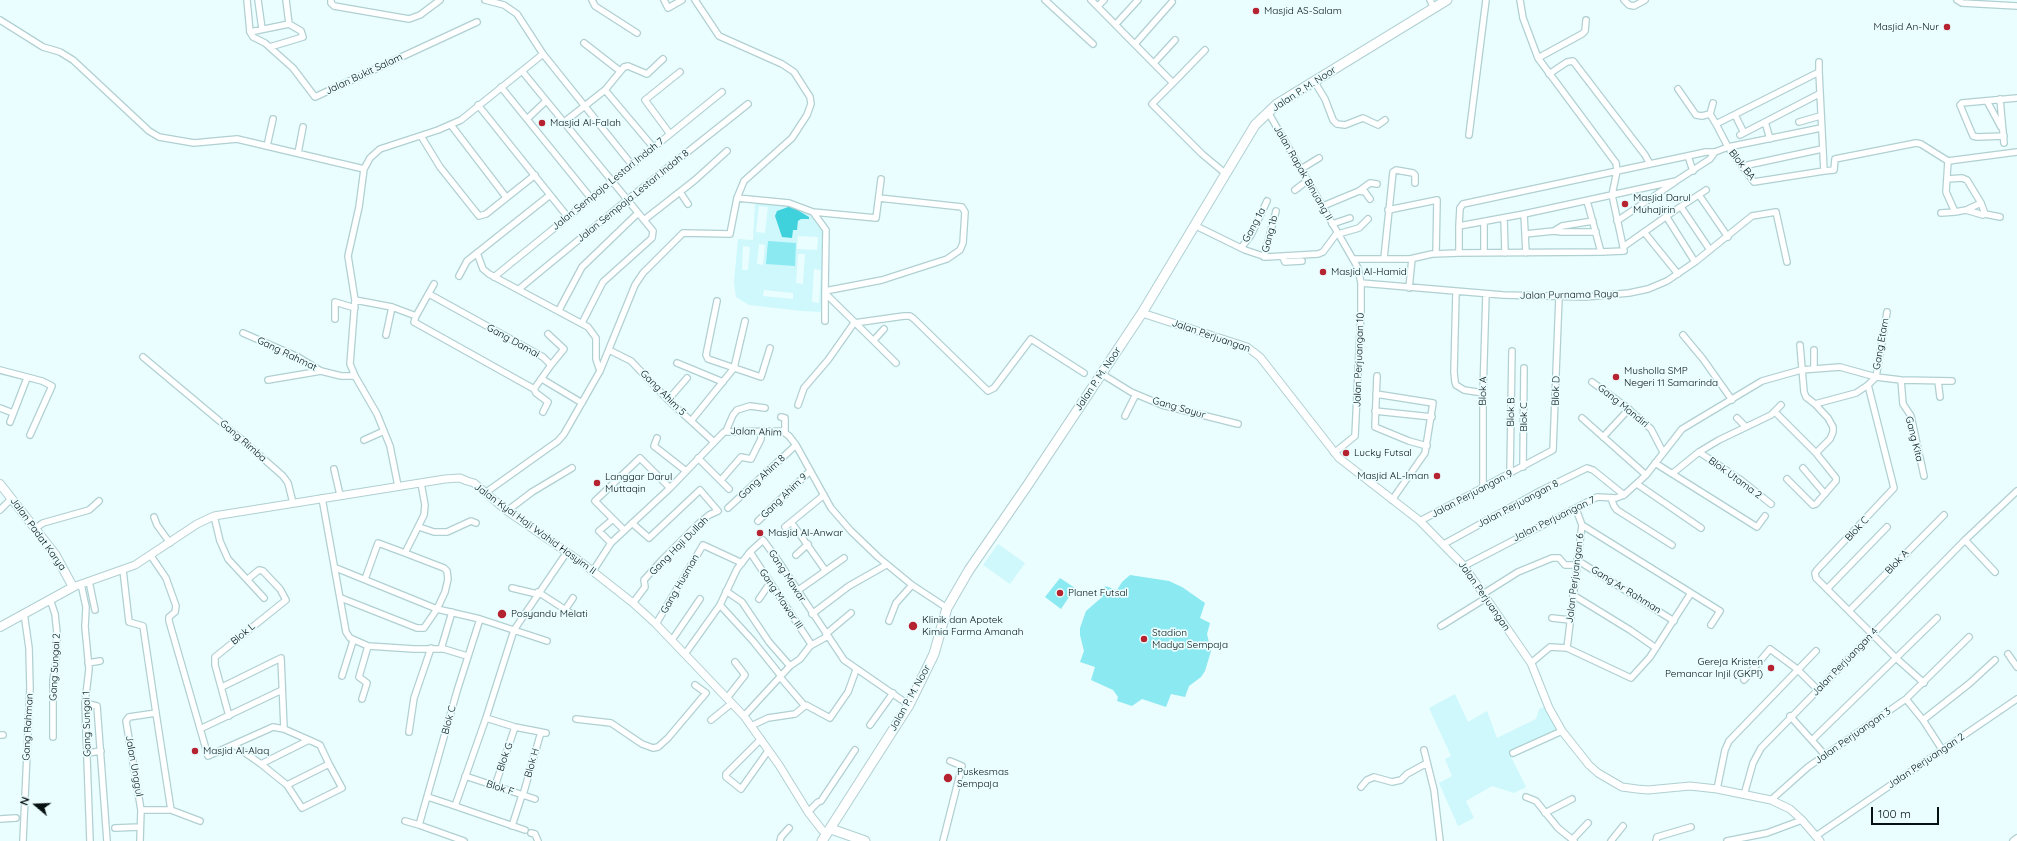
<!DOCTYPE html>
<html>
<head>
<meta charset="utf-8">
<style>
  body { margin:0 }
  #map { position:relative; width:2017px; height:841px; overflow:hidden; background:#eafdff; font-family:Quicksand,sans-serif }
  canvas { display:block }
  .north { position:absolute; left:16px; top:785px; width:40px; height:40px; -webkit-text-stroke:3px #eafdff; paint-order:stroke; rotate:289deg; font-size:11px; font-weight:700; line-height:16px; text-align:center; color:#051011 }
  .north::after { content:''; display:block; margin:auto; width:14px; height:18px; background:#051011; clip-path:polygon(50% 0,100% 100%,50% 72%,0 100%) }
  .scale { position:absolute; left:1871px; top:807px; width:68px; height:18px; box-sizing:border-box; border:2px solid #051011; border-top:0; padding-left:5px; font-size:12px; line-height:14px; white-space:nowrap; color:#051011; -webkit-text-stroke:3px #eafdff; paint-order:stroke }
</style>
</head>
<body>
<div id="map">
<canvas width="2017" height="841"></canvas>
<div class="north">N</div>
<div class="scale">100 m</div>
</div>
<script>
const context = document.querySelector('canvas').getContext('2d');
context.lineJoin = 'round';
function fillPath(path, color) { context.fillStyle = color; context.fill(path, 'evenodd'); }
const shape = rows => new Path2D(rows.map(r => 'M' + r).join(''));
function stroke(path, color, width, dash) { context.strokeStyle = color; context.lineWidth = width; context.lineCap = dash ? 'butt' : 'round'; context.setLineDash(dash || []); context.stroke(path); }
function write(font, color, halo, rows, align = 'center') {
  context.font = font + ' Quicksand,sans-serif'; context.lineWidth = 3.5; context.setLineDash([]); context.textBaseline = 'middle'; context.strokeStyle = halo; context.fillStyle = color; for (const [text, x, y, turn = 0] of rows) {
    context.save(); context.translate(x, y); context.rotate((+turn || 0) * Math.PI / 180); context.textAlign = isNaN(turn) ? turn : align; if (halo) context.strokeText(text, 0, 0); context.fillText(text, 0, 0); context.restore();
  }
}
fillPath(shape([
  [755,202,792,205,813,216,824,229,823,312,802,311,749,305,736,297,734,282,738,239,753,240],
  [759,206,768,207,765,233,756,232],
  [801,211,801,219,798,221,797,230,793,230,782,237,781,231],
  [798,236,818,237,817,250,797,249],
  [759,244,765,245,763,265,757,264],
  [743,246,750,247,748,270,742,270],
  [798,254,805,254,803,284,796,283],
  [814,269,821,270,819,303,812,302],
  [764,290,793,293,793,299,763,296],
  [998,544,1025,563,1010,584,983,565],
  [1455,694,1468,722,1487,711,1497,738,1536,719,1539,709,1547,706,1562,734,1511,757,1526,787,1514,793,1492,786,1466,801,1474,818,1458,826,1439,783,1452,776,1445,759,1451,756,1429,708]
]), '#cef8fb');
fillPath(shape([
  [768,241,796,243,795,266,766,264],
  [1130,575,1169,581,1182,587,1205,603,1200,618,1210,623,1207,634,1211,651,1205,671,1201,677,1189,686,1185,697,1171,694,1166,707,1142,699,1132,706,1117,701,1118,697,1113,690,1091,680,1095,667,1080,662,1084,651,1080,635,1080,628,1086,611,1101,598,1105,586,1117,590,1122,582],
  [1060,578,1075,588,1061,609,1045,597]
]), '#8be9f1');
fillPath(shape([
  [791,206,809,217,809,219,801,219,798,221,797,230,793,230,792,238,782,237,775,216,777,211]
]), '#3fd1dc');
const minor = shape([
  [247,0,250,32,289,24],
  [258,0,262,29],
  [331,0,331,3,334,6,409,19,420,15,440,0],
  [485,0,504,5,517,14,543,54,632,165],
  [592,0,595,6,637,33],
  [664,0,668,8,682,0],
  [1045,0,1093,44],
  [1091,0,1173,83,1152,104,1202,154,1226,174],
  [1430,0,1434,8],
  [1520,0,1523,18,1538,58,1616,163,1617,171,1706,152,1715,152,1728,147,1821,128],
  [1624,0,1629,5,1634,6,1645,0],
  [1957,0,1962,3,2017,6],
  [1098,6,1104,0],
  [0,20,43,47,60,52,73,60,149,131,159,137,194,143,237,139,364,169],
  [1116,24,1138,0],
  [250,32,253,37,265,43,293,68,315,97,477,22],
  [584,43,620,71],
  [1135,44,1172,2],
  [270,47,303,37,301,31,289,24,286,0],
  [1538,58,1582,34,1585,31,1586,20],
  [1819,62,1819,72],
  [1154,63,1175,40],
  [522,71,653,231,652,238,603,282,582,323],
  [1819,72,1824,171,1754,182,1728,147,1716,124,1819,72],
  [1549,74,1567,62,1573,61,1645,155,1650,164],
  [1314,81,1325,99,1333,120,1337,124,1345,125,1363,118,1378,125,1385,120],
  [1173,83,1205,50],
  [501,87,590,197],
  [1678,89,1696,115,1702,116,1710,114,1716,124],
  [605,90,653,147],
  [2000,99,2004,143],
  [1987,101,2001,127],
  [478,105,567,216],
  [1268,112,1358,268,1361,283,1361,311,1355,436,1334,453],
  [1710,114,1713,103],
  [1735,115,1744,133],
  [527,119,546,101],
  [1799,122,1820,116],
  [563,123,605,90,624,67,628,66,647,74,663,59],
  [451,125,506,197],
  [670,134,645,100,680,72],
  [1469,135,1486,0],
  [1740,135,1765,122],
  [421,136,440,167,479,216,486,214,535,175],
  [2004,136,1977,137,1973,136,1960,105,1962,103,2017,98],
  [1770,139,1765,122,1819,94],
  [267,146,273,119],
  [298,153,303,127],
  [1688,156,1693,171],
  [1948,161,1946,192,1955,212,1966,210,1983,215,1985,214,2000,217],
  [1743,166,1822,149],
  [1301,169,1319,158],
  [1824,171,1834,170,1835,159,1916,143,1921,144,1948,161,2017,152],
  [1947,179,1962,178,1967,180,1981,203,1985,214],
  [1295,190,1308,180],
  [1359,191,1370,183,1377,184],
  [680,192,688,204],
  [1699,195,1728,237],
  [737,198,789,203,813,212,826,230,825,291],
  [1323,206,1359,191,1365,192,1370,199],
  [1681,207,1710,250],
  [1388,210,1437,200,1436,254],
  [1966,210,1981,203],
  [813,212,876,218,881,179],
  [1941,213,1955,212],
  [1524,214,1526,253],
  [1666,216,1695,262],
  [1504,218,1505,253],
  [644,220,695,180,727,151],
  [1617,221,1675,182],
  [1484,222,1484,253],
  [1332,224,1350,218],
  [1196,226,1245,250,1266,257,1318,254,1323,252,1337,233],
  [1459,226,1460,208,1463,204,1617,171,1612,195,1624,251,1601,252],
  [1554,231,1562,226,1593,221],
  [1644,232,1678,274],
  [1338,234,1359,228,1368,219],
  [1525,234,1554,231,1561,232,1596,232],
  [1623,247,1674,211,1706,190],
  [1241,248,1251,235,1267,201],
  [477,253,483,269,489,274,588,327,596,338,596,359,600,371],
  [1459,253,1601,252,1587,201],
  [1264,257,1276,211],
  [1283,258,1285,262,1302,261],
  [1384,258,1393,172,1396,170,1413,173,1415,175,1415,183],
  [1354,259,1410,259,1432,254,1459,253,1459,226,1524,214,1676,181,1710,159,1715,152],
  [459,276,467,261,550,195],
  [494,277,722,92],
  [1361,283,1503,295,1585,297,1629,293,1648,289,1667,281,1695,262,1752,216,1776,212,1787,262],
  [1409,288,1412,259],
  [519,289,627,200,748,104],
  [1456,292,1454,372,1455,382,1456,385,1464,390,1483,393],
  [825,293,896,363],
  [355,300,392,307,416,316,414,322,534,389,551,365,543,357,429,294],
  [717,301,706,355,708,359,761,377,770,348],
  [559,310,582,267,638,213],
  [416,316,434,284],
  [335,319,335,302,355,308],
  [825,321,825,291,882,280,947,259,960,250,963,243,965,212,962,207,879,198],
  [243,333,298,357,321,371,341,376,355,376],
  [548,334,564,349,551,365],
  [386,335,392,307],
  [1683,335,1703,359,1732,400],
  [874,340,884,329],
  [1800,345,1804,392,1806,397,1815,404],
  [609,350,631,361,668,400,714,442],
  [1814,350,1814,369],
  [143,357,241,439,283,476,288,483,293,503],
  [677,363,723,382],
  [0,370,42,381,52,386,30,435],
  [1102,374,1131,392,1162,405,1238,424],
  [1377,376,1375,427,1409,441,1427,446],
  [542,379,582,403],
  [268,380,321,371],
  [1901,380,1903,404,1911,416,1924,476],
  [1938,381,1940,397],
  [1592,382,1625,406,1651,429,1663,452],
  [1868,385,1894,488,1817,570,1815,573,1816,578,1896,658,1937,618],
  [534,389,536,393,548,402,543,412],
  [1376,394,1433,403,1425,453,1392,500],
  [668,400,687,378],
  [798,405,804,388,828,360,854,323,904,316,910,316,914,319,988,391,994,388,1031,339,1084,373],
  [0,408,13,413],
  [1375,411,1432,417],
  [1775,412,1816,453,1836,478,1836,481,1816,504,1813,505,1787,479],
  [1125,416,1136,394],
  [781,417,785,418,785,432],
  [1582,418,1646,475],
  [1737,418,1746,427],
  [691,421,734,368,745,321],
  [10,422,27,378],
  [726,431,733,415,737,410,750,406,765,408],
  [1603,437,1629,409],
  [657,438,654,446,686,471],
  [364,440,384,431],
  [1699,452,1741,480,1771,504],
  [1816,453,1830,439,1833,432,1833,427,1828,418,1815,404,1856,393,1868,385,1876,377,1887,312],
  [698,458,729,489],
  [1655,463,1757,527,1765,516],
  [1523,467,1524,368],
  [1803,468,1825,494],
  [334,469,340,495],
  [1510,473,1512,351],
  [1673,473,1699,452,1719,440,1771,415,1781,405],
  [721,480,741,457,751,459,761,439,761,432],
  [1637,484,1701,528],
  [398,486,390,446,377,414,355,376,350,364,355,300,348,256,359,207,364,169,370,158,380,149,438,130,461,120,543,54],
  [1483,487,1483,393,1486,294],
  [485,493,558,441,564,434,600,371,635,285,643,273,683,233,730,234,737,198,744,181,792,138,807,115,811,104,810,97,794,72,782,64,719,36,695,0],
  [322,498,346,632,350,638,368,646,414,649,444,649,467,656],
  [1611,498,1614,506,1617,510,1672,545],
  [728,508,796,445],
  [0,510,12,498],
  [507,511,532,492,572,468],
  [214,516,220,541,228,559,264,598],
  [154,517,157,525,170,543],
  [758,521,810,471],
  [1420,521,1553,450,1559,297],
  [632,523,649,538,700,490,718,511,709,515,697,525,662,560,644,580,645,587,633,603],
  [1582,525,1720,611,1711,625],
  [794,526,825,570],
  [419,527,434,532,447,532,471,521,476,523],
  [785,527,824,495],
  [36,528,43,523,89,510,99,501],
  [624,530,595,501,640,458,670,488],
  [611,543,599,531,613,519],
  [1444,544,1540,491,1587,468,1593,470,1624,495],
  [750,552,811,644,810,646],
  [796,555,808,544],
  [151,556,166,578,176,606,175,612,169,617,169,621,208,756,273,727,284,729,281,658,222,687],
  [1577,560,1674,621],
  [1464,566,1597,497,1616,498,1624,495,1646,475,1682,429,1762,381,1801,370,1840,367,1876,377,1901,380,1952,381],
  [336,568,437,609,480,619,547,641],
  [123,570,129,622,143,626,156,713,129,717,126,721,141,810,171,810,156,713],
  [593,571,611,543,670,488,724,432,782,431,789,436,796,445,831,508,851,531,878,557,912,585,947,608],
  [1995,572,1965,540,2017,491],
  [365,579,378,543,405,553],
  [89,581,95,610],
  [81,584,86,607,85,627,89,669,85,703,90,841],
  [512,588,537,594],
  [1827,589,1887,527],
  [726,591,742,602,769,642,790,666],
  [797,591,844,558],
  [538,592,572,614],
  [1483,594,1518,572,1552,558,1559,558,1565,565,1576,565],
  [1573,595,1630,630,1656,648],
  [341,598,417,628,424,628,437,609,445,592,448,579,447,571,444,568,405,553,424,515,425,505,421,483],
  [50,599,55,614,57,633,56,662,53,680,53,737],
  [759,599,770,583],
  [720,605,753,641,781,676],
  [565,610,573,598],
  [1850,610,1944,515],
  [812,614,849,586,886,565],
  [1552,618,1570,620],
  [889,621,896,603,912,585],
  [656,624,703,545,742,563],
  [1441,626,1486,598],
  [826,634,851,613],
  [672,640,700,599],
  [1567,648,1582,525,1576,509],
  [441,649,452,612],
  [685,654,720,605,737,569,750,552,763,540,775,556,844,660,909,705],
  [2008,654,2017,667],
  [88,663,100,661],
  [1531,663,1550,647,1567,648,1631,678,1650,657,1691,593],
  [342,676,353,641],
  [780,677,804,705],
  [1744,680,1770,649,1797,669,1818,690],
  [727,698,745,675,735,662],
  [362,699,367,683,359,677,368,646],
  [1906,699,1923,720,1943,751],
  [85,703,97,706,107,841],
  [229,716,215,665,215,657,286,600,280,589,263,571,259,570,248,579],
  [744,716,790,666,800,659,810,646,828,636],
  [1790,716,1825,755],
  [486,718,515,727,546,733],
  [576,719,611,723,642,744,653,748,658,747,668,738,706,693,695,685],
  [711,720,732,703],
  [1923,720,1970,683,1995,660],
  [870,725,893,693],
  [751,726,768,718,795,714,806,705,830,718,848,692,856,670],
  [200,729,282,690],
  [409,732,414,698,431,648],
  [0,735,3,735],
  [761,739,726,774,726,777,741,789,768,751],
  [309,740,320,745,329,764],
  [1812,740,1896,658,1924,683],
  [234,745,261,764,309,740,284,729],
  [1424,750,1434,790,1440,841],
  [88,753,101,751],
  [1513,753,1562,731],
  [261,764,287,785,302,808,342,788,329,764,287,785],
  [465,776,535,799],
  [495,786,515,727],
  [1361,787,1367,780,1374,777,1392,782,1401,780,1407,774,1427,763],
  [1717,789,1725,750,1729,741,1816,651],
  [523,795,541,732],
  [1744,795,1753,763,1761,748,1965,540],
  [428,797,455,806],
  [1526,797,1536,801,1558,828,1574,841],
  [1771,800,1808,767,1906,699,1969,637],
  [171,810,200,821],
  [808,812,818,802,821,801,855,750],
  [1545,813,1572,799],
  [0,819,16,818],
  [405,821,419,825],
  [512,826,522,795],
  [115,828,140,827],
  [525,830,455,806,486,718,514,630,567,552],
  [531,833,535,834,538,841],
  [1816,836,2017,699],
  [1572,840,1588,823],
  [23,841,30,688,29,648,24,613],
  [140,841,141,810],
  [464,841,419,825,457,691,480,619],
  [780,841,781,837,789,828],
  [943,841,962,766,950,761],
  [1611,841,1623,826],
  [1656,841,1657,837,1691,827],
  [1727,841,1767,833,1802,820],
  [2013,841,2017,838]
]);
const tertiary = shape([
  [1142,313,1247,347,1260,357,1339,458,1420,521,1464,566,1531,663,1549,708,1562,731,1589,765,1598,773,1622,787,1637,789,1648,790,1690,786,1717,789,1771,800,1790,809,1802,820,1820,841],
  [73,587,135,565,197,524,214,516,445,479,460,478,467,481,474,483,507,511,581,562,633,603,656,624,744,716,779,765,808,812,822,830,827,834]
]);
const secondary = shape([
  [0,484,55,554,73,587,0,627]
]);
const primary = shape([
  [831,829,865,841]
]);
const trunk = shape([
  [822,841,909,705,934,654,947,608,969,570,1027,486,1142,313,1255,125,1277,104,1447,0]
]);
stroke(minor, '#b0d0d2', 8);
stroke(tertiary, '#b0d0d2', 9);
stroke(secondary, '#b0d0d2', 10);
stroke(primary, '#b0d0d2', 11);
stroke(trunk, '#b0d0d2', 11);
stroke(minor, '#fff', 5.5);
stroke(tertiary, '#fff', 7);
stroke(secondary, '#fff', 8);
stroke(primary, '#fff', 9);
stroke(trunk, '#fff', 9);
for (const [x, y, r, color] of [
  [1256,11,4,"#b52330"],
  [1947,27,4,"#b52330"],
  [542,123,4,"#b52330"],
  [1625,204,4,"#b52330"],
  [1323,272,4,"#b52330"],
  [1616,377,4,"#b52330"],
  [1346,453,4,"#b52330"],
  [1437,476,4,"#b52330"],
  [597,483,4,"#b52330"],
  [760,533,4,"#b52330"],
  [1060,593,4,"#b52330"],
  [502,614,5,"#b52330"],
  [913,626,5,"#b52330"],
  [1144,639,4,"#b52330"],
  [1771,668,4,"#b52330"],
  [195,751,4,"#b52330"],
  [948,778,5,"#b52330"]
]) { const dot = new Path2D(); dot.arc(x, y, r, 0, 2 * Math.PI); context.fillStyle = color; context.fill(dot); stroke(dot, '#eafdff', 1.5); }
write('10px', '#051011', '#eafdff', [
  ["Masjid AS-Salam",1264,11],
  ["Masjid An-Nur",1939,27,"right"],
  ["Masjid Al-Falah",550,123],
  ["Masjid Darul",1633,198],
  ["Muhajirin",1633,210],
  ["Masjid Al-Hamid",1331,272],
  ["Musholla SMP",1624,371],
  ["Negeri 11 Samarinda",1624,383],
  ["Lucky Futsal",1354,453],
  ["Masjid AL-Iman",1429,476,"right"],
  ["Langgar Darul",605,477],
  ["Muttaqin",605,489],
  ["Masjid Al-Anwar",768,533],
  ["Planet Futsal",1068,593],
  ["Posyandu Melati",511,614],
  ["Klinik dan Apotek",922,620],
  ["Kimia Farma Amanah",922,632],
  ["Stadion",1152,633],
  ["Madya Sempaja",1152,645],
  ["Gereja Kristen",1763,662,"right"],
  ["Pemancar Injil (GKPI)",1763,674,"right"],
  ["Masjid Al-Alaq",203,751],
  ["Puskesmas",957,772],
  ["Sempaja",957,784]
], 'left');
write('10px', '#051011', '#eafdff', [
  ["Jalan Bukit Salam",364,74,-25],
  ["Jalan P. M. Noor",1304,89,-33],
  ["Blok BA",1742,165,52],
  ["Jalan Rapak Binuang II",1303,173,60],
  ["Jalan Sempaja Lestari Indah 7",608,184,-39],
  ["Jalan Sempaja Lestari Indah 8",633,196,-39],
  ["Gang 1a",1254,225,-62],
  ["Gang 1b",1270,234,-76],
  ["Jalan Purnama Raya",1569,295,-1],
  ["Jalan Perjuangan",1211,336,19],
  ["Gang Damai",513,341,29],
  ["Gang Etam",1881,344,-80],
  ["Gang Rahmat",287,354,26],
  ["Jalan Perjuangan 10",1359,360,-88],
  ["Jalan P. M. Noor",1098,379,-56],
  ["Blok A",1483,391,-89],
  ["Blok D",1556,391,-88],
  ["Gang Ahim 5",663,393,45],
  ["Gang Mandiri",1623,406,39],
  ["Gang Sayur",1179,408,16],
  ["Blok B",1511,412,-89],
  ["Blok C",1524,417,-90],
  ["Jalan Ahim",756,432,2],
  ["Gang Kita",1914,439,76],
  ["Gang Rimba",243,441,41],
  ["Gang Ahim 8",762,477,-43],
  ["Blok Utama 2",1735,478,36],
  ["Jalan Perjuangan 9",1472,494,-28],
  ["Gang Ahim 9",784,496,-44],
  ["Jalan Perjuangan 8",1518,504,-28],
  ["Jalan Perjuangan 7",1554,519,-26],
  ["Jalan Kyai Haji Wahid Hasyim II",535,529,36],
  ["Blok C",1857,529,-47],
  ["Jalan Padat Karya",38,534,54],
  ["Gang Haji Dullah",679,546,-45],
  ["Blok A",1897,562,-47],
  ["Gang Mawar",787,576,57],
  ["Jalan Perjuangan 6",1575,578,-83],
  ["Gang Husman",680,584,-60],
  ["Gang Ar Rahman",1626,590,32],
  ["Jalan Perjuangan",1484,596,55],
  ["Gang Mawar III",781,599,56],
  ["Blok L",243,634,-40],
  ["Jalan Perjuangan 4",1845,662,-46],
  ["Gang Sungai 2",55,667,-87],
  ["Jalan P. M. Noor",910,698,-61],
  ["Blok C",449,720,-75],
  ["Gang Sungai 1",87,724,-91],
  ["Gang Rahman",28,727,-87],
  ["Jalan Perjuangan 3",1853,736,-35],
  ["Blok G",505,757,-71],
  ["Jalan Perjuangan 2",1926,761,-34],
  ["Blok H",532,763,-74],
  ["Jalan Unggul",134,766,80],
  ["Blok F",500,788,18]
]);
</script>
</body>
</html>
